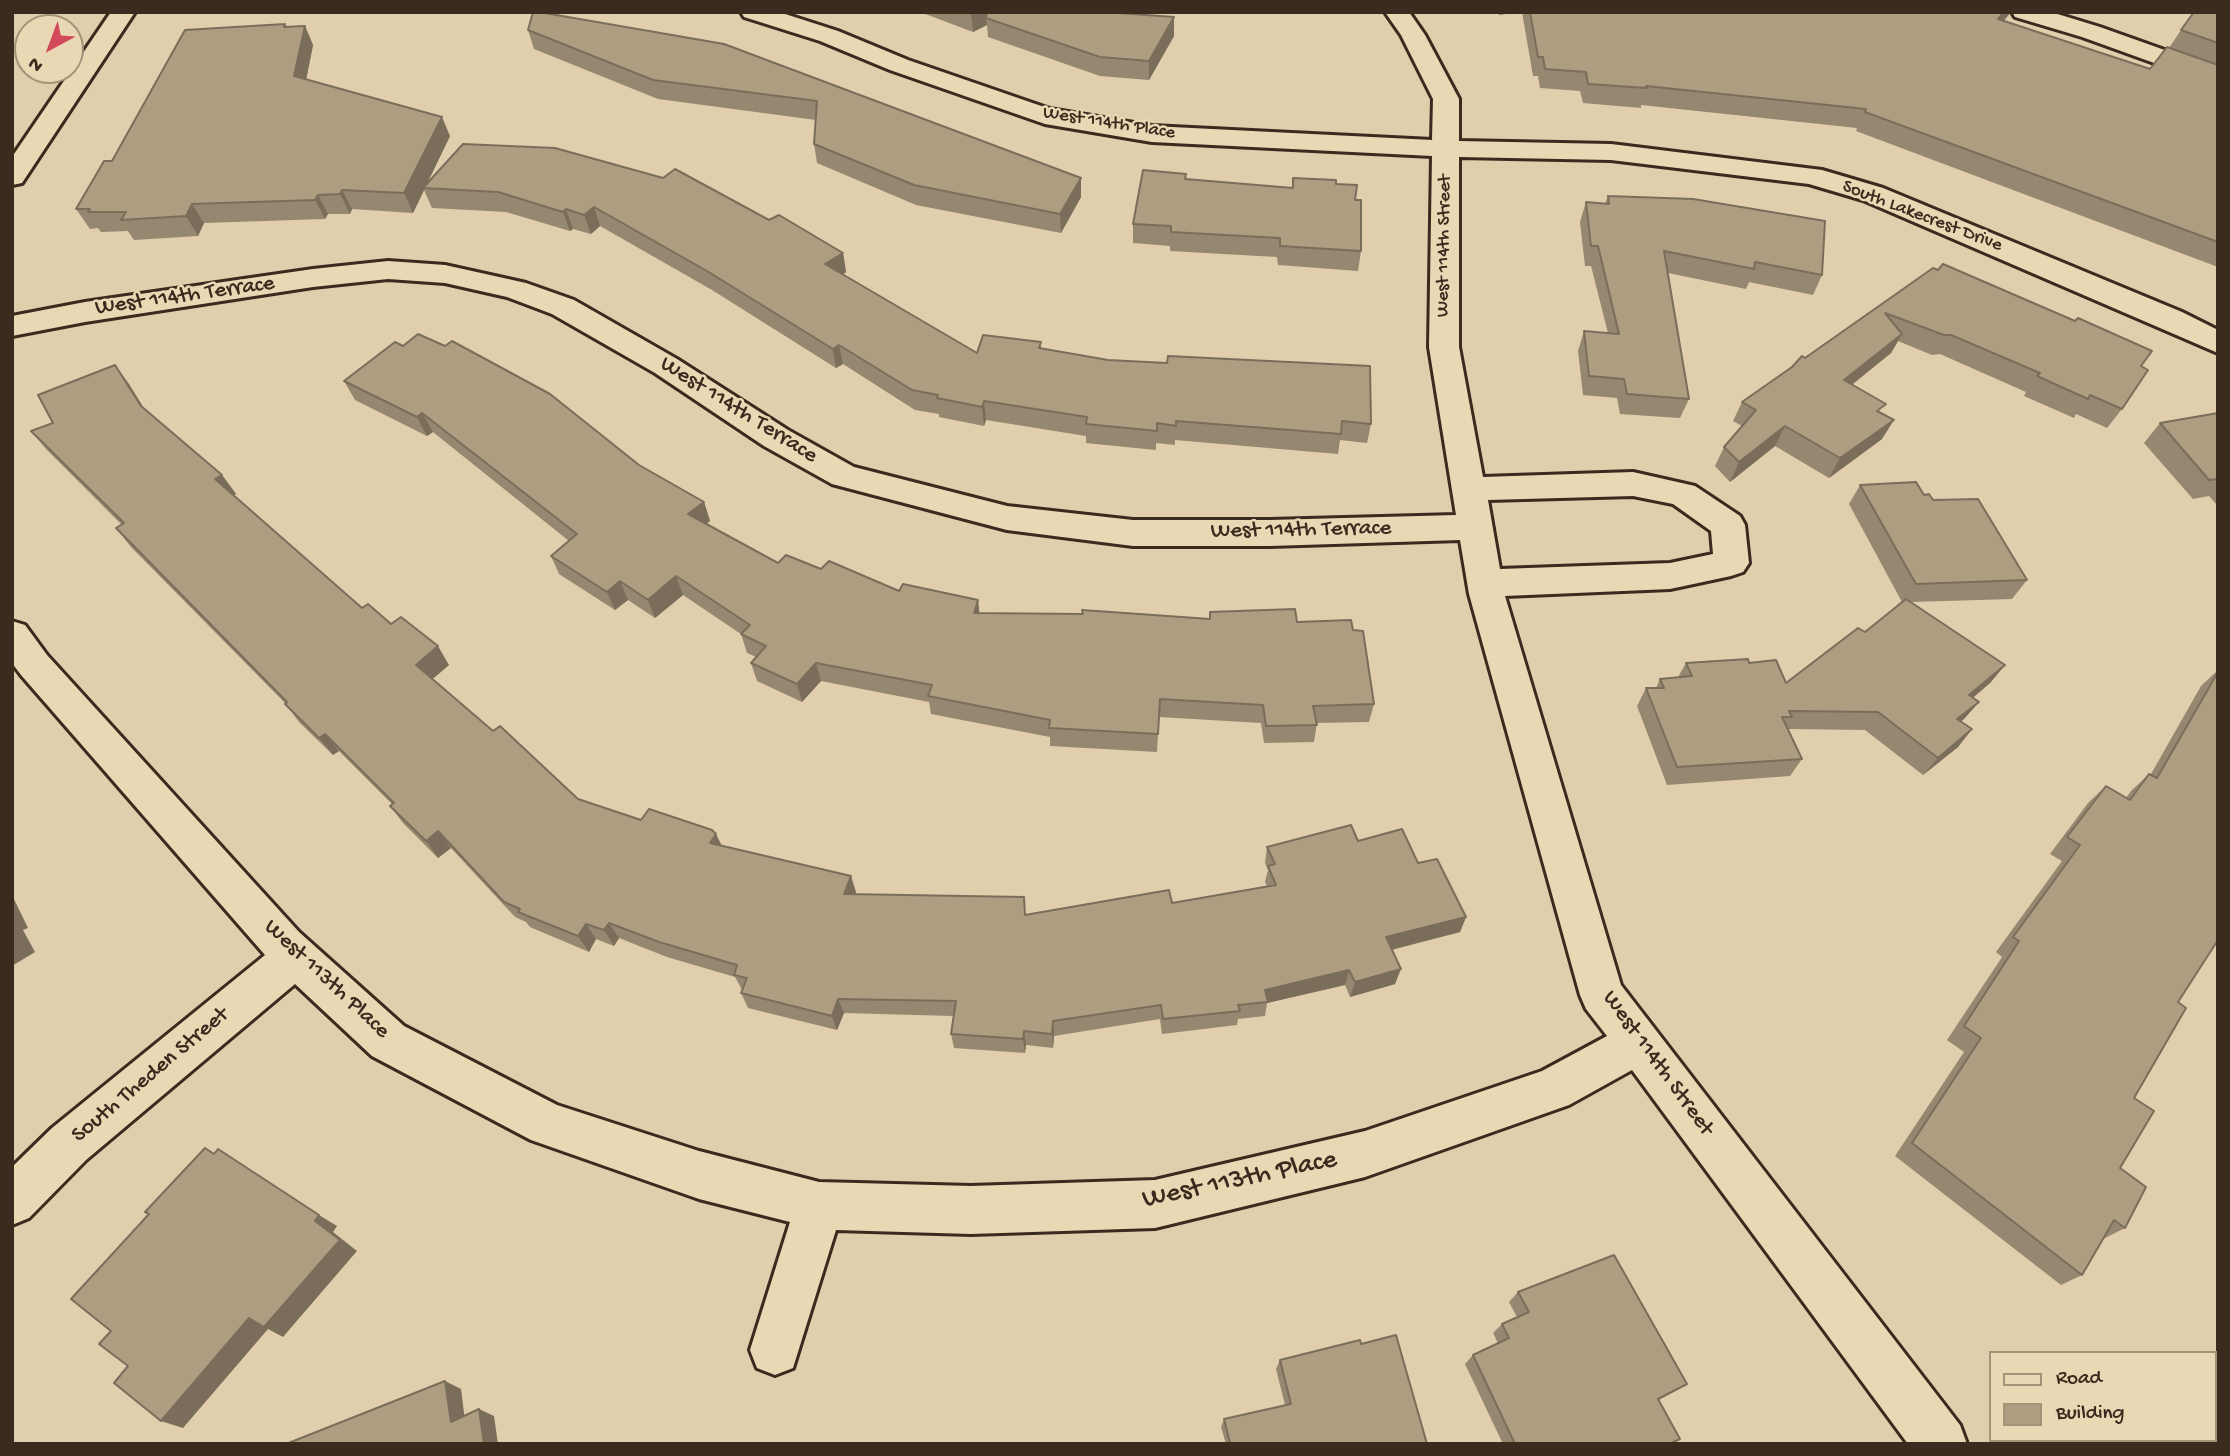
<!DOCTYPE html>
<html>
<head>
<meta charset="utf-8">
<style>
  body { margin:0 }
  #map { position:relative; width:2230px; height:1456px; overflow:hidden; background:#e0ceac; font-family:"Gochi Hand",sans-serif }
  canvas { display:block }
  .frame { position:absolute; inset:0; border:14px solid #3b2a1e; pointer-events:none }
  .legend { position:absolute; left:1989px; top:1351px; width:228px; height:91px; box-sizing:border-box; background:#ead8b5; border:2px solid #a49279; margin:0; padding:9px 12px; list-style:none; font-size:21px; color:#3b2a1e }
  .legend li { display:flex; align-items:center; gap:14px; height:35px }
  .legend b { width:35px; border:2px solid #a49279 }
  .north { position:absolute; left:14px; top:14px; width:70px; height:70px; box-sizing:border-box; background:#ead8b5; border:2px solid #a49279; border-radius:50%; rotate:221deg; font-size:19px; font-weight:700; line-height:28px; text-align:center; color:#3b2a1e }
  .north::after { content:''; display:block; margin:auto; width:24px; height:32px; background:#d1495b; clip-path:polygon(50% 0,100% 100%,50% 72%,0 100%) }
</style>
</head>
<body>
<div id="map">
<canvas width="2230" height="1456"></canvas>
<div class="frame"></div>
<ul class="legend">
<li><b style="height:9px;background:#ead8b5"></b>Road</li>
<li><b style="height:19px;background:#af9d82"></b>Building</li>
</ul>
<div class="north">N</div>
</div>
<script>
const context = document.querySelector('canvas').getContext('2d');
context.lineJoin = 'round';
const shape = rows => new Path2D(rows.map(r => 'M' + r).join(''));
function stroke(path, color, width, dash) { context.strokeStyle = color; context.lineWidth = width; context.lineCap = dash ? 'butt' : 'round'; context.setLineDash(dash || []); context.stroke(path); }
function fillPath(path, color) { context.fillStyle = color; context.fill(path, 'evenodd'); }
function write(font, color, halo, rows, align = 'center') {
  context.font = font + ' "Gochi Hand",sans-serif'; context.lineWidth = 5; context.setLineDash([]); context.textBaseline = 'middle'; context.strokeStyle = halo; context.fillStyle = color; for (const [text, x, y, turn = 0] of rows) {
    context.save(); context.translate(x, y); context.rotate((+turn || 0) * Math.PI / 180); context.textAlign = isNaN(turn) ? turn : align; if (halo) context.strokeText(text, 0, 0); context.fillText(text, 0, 0); context.restore();
  }
}
const street = shape([
  [111,12,135,12,22,183,12,185,12,157,111,12],
  [741,12,779,12,838,31,908,60,1050,109,1152,126,1432,140,1433,99,1401,35,1385,12,1409,12,1425,35,1459,99,1459,141,1611,144,1822,170,1883,188,2182,312,2218,330,2218,353,1863,200,1809,184,1611,160,1459,157,1459,347,1483,477,1633,472,1695,486,1740,516,1745,525,1749,563,1743,572,1731,576,1670,589,1505,596,1621,985,1960,1425,1967,1444,1908,1444,1632,1070,1569,1105,1365,1177,1155,1228,971,1234,836,1230,793,1368,775,1375,757,1368,750,1350,790,1222,699,1199,531,1140,372,1056,295,984,86,1160,29,1218,12,1225,12,1167,52,1128,265,955,21,675,12,663,12,621,25,625,47,655,299,932,404,1026,557,1105,699,1151,819,1182,971,1186,1155,1180,1365,1131,1542,1071,1607,1036,1586,1009,1580,995,1469,594,1460,540,1270,546,1133,546,1007,530,832,484,764,446,655,373,552,314,507,297,445,283,388,279,313,287,85,322,12,336,12,316,85,302,313,269,388,261,445,265,526,283,574,300,677,359,788,430,854,467,1007,506,1133,520,1270,520,1456,515,1429,347,1432,156,1152,142,1045,124,890,70,820,41,744,17,741,12],
  [1633,496,1673,504,1711,531,1713,554,1670,563,1500,569,1488,500,1633,496],
  [2012,12,2051,12,2100,27,2218,69,2218,86,2082,37,2015,17,2012,12]
]);
stroke(street, '#3b2a1e', 6);
fillPath(street, '#ead8b5');
fillPath(shape([
  [533,12,1081,178,1081,197,1061,233,916,205,817,163,814,144,816,120,658,99,534,49,528,30],
  [920,12,1105,12,1174,36,1149,80,1100,76,988,37,987,25,973,32],
  [1522,12,2011,12,2004,21,2150,69,2169,48,2181,30,2218,12,2218,267,1856,131,1857,128,1641,105,1641,108,1583,103,1580,91,1540,88,1538,76,1533,76],
  [285,24,287,27,305,26,313,45,306,80,450,136,426,185,769,220,843,253,846,272,843,275,977,353,1041,342,1041,348,1371,424,1367,443,1340,440,1338,454,1175,440,1175,445,1156,443,1156,450,1086,443,1086,436,986,420,984,426,939,417,939,414,915,410,843,364,836,368,712,290,600,226,591,234,573,229,570,231,506,212,432,208,424,190,413,213,352,209,350,214,328,214,325,219,204,223,198,236,134,240,128,231,101,232,98,228,90,229,76,209,112,161],
  [1293,178,1336,184,1355,200,1361,251,1358,271,1278,265,1277,257,1170,251,1170,246,1133,243,1133,224,1186,179,1292,188],
  [1608,196,1822,275,1813,295,1749,282,1746,289,1668,273,1689,399,1680,418,1620,414,1617,398,1583,395,1578,351,1584,331,1608,333,1591,266,1585,266,1580,222,1586,202,1605,204],
  [1933,268,2141,367,2122,409,2107,428,2076,414,2074,418,2024,396,2026,392,1940,354,1932,355,1898,341,1891,353,1852,385,1881,413,1882,439,1829,478,1775,446,1730,482,1715,466,1724,447,1742,426,1733,421,1742,402],
  [115,365,145,410,222,475,236,494,233,496,362,608,391,624,449,665,432,679,493,731,578,799,721,845,856,892,855,894,1026,915,1172,903,1267,886,1265,882,1268,870,1265,863,1267,847,1358,841,1418,863,1466,917,1460,932,1392,950,1395,984,1350,997,1345,985,1267,1003,1265,1016,1238,1019,1237,1025,1162,1034,1160,1019,1054,1036,1053,1048,1026,1045,1025,1053,954,1048,951,1034,953,1016,844,1013,837,1030,748,1008,741,993,742,990,735,977,667,957,619,938,614,946,596,939,589,952,530,927,526,922,515,917,451,848,438,858,403,823,390,806,392,804,339,751,333,755,299,722,285,703,131,547,116,528,122,525,47,450,31,431,53,423],
  [344,381,639,465,704,502,710,521,706,524,778,563,821,569,899,591,978,600,979,613,1209,619,1210,612,1297,622,1353,630,1374,704,1369,722,1317,723,1314,742,1264,743,1261,723,1159,717,1157,752,1050,746,1050,737,931,714,929,702,821,681,802,702,757,681,751,663,756,657,747,653,741,634,683,595,655,618,628,600,615,610,559,574,551,556,569,541,433,432,427,436,355,400],
  [2218,413,2218,506,2209,496,2193,499,2144,443,2160,423],
  [1860,485,1924,495,1933,500,2027,580,2012,599,1911,602,2005,665,1990,683,1973,698,1979,702,1961,722,1972,729,1958,747,1923,775,1865,730,1788,729,1802,759,1790,776,1667,785,1637,706,1646,688,1656,688,1660,679,1678,677,1686,663,1749,663,1786,683,1865,632,1902,602,1849,504],
  [2218,670,2218,940,2178,1002,2134,1098,2120,1168,2125,1228,2103,1239,2082,1275,2061,1285,1895,1156,1964,1052,1947,1040,2002,957,1996,952,2062,861,2050,854,2088,803,2106,786,2126,798,2131,791,2149,774,2151,774,2201,686],
  [1518,1292,1673,1392,1658,1400,1680,1439,1671,1444,1503,1444,1465,1364,1473,1355,1498,1343,1493,1333,1502,1324,1517,1317,1509,1302],
  [1361,1344,1427,1444,1226,1444,1221,1427,1224,1419,1285,1405,1276,1369,1280,1360]
]), '#968770');
fillPath(shape([
  [973,12,990,12,986,18,987,25,973,32,971,13],
  [1500,12,1518,12,1499,15],
  [2004,12,2011,12,1988,38,1998,19],
  [1174,17,1174,36,1149,80,1149,61],
  [305,26,313,45,303,95,294,76],
  [442,117,450,136,413,213,404,193],
  [1081,178,1081,197,1061,233,1060,214],
  [342,190,352,209,350,214,340,194],
  [318,195,328,214,325,219,315,200],
  [192,204,204,223,198,236,186,216],
  [594,207,600,226,591,234,584,215],
  [566,209,573,229,570,231,563,212],
  [843,253,846,272,829,284,825,264],
  [1902,334,1891,353,1833,399,1844,380],
  [839,345,843,364,836,368,833,349],
  [115,365,129,384,155,426,141,406],
  [984,401,986,420,984,426,982,407],
  [422,413,433,432,427,436,417,417],
  [1894,420,1882,439,1829,478,1840,458],
  [1785,426,1775,446,1730,482,1739,462],
  [222,475,236,494,228,498,215,479],
  [704,502,710,521,694,533,688,514],
  [676,576,683,595,655,618,648,600],
  [620,581,628,600,615,610,607,592],
  [978,600,980,618,974,613],
  [438,646,449,665,428,683,416,665],
  [816,663,821,681,802,702,797,684],
  [2005,665,1990,683,1954,713,1969,695],
  [1979,702,1964,719,1942,736,1957,719],
  [1972,729,1958,747,1923,775,1938,758],
  [325,734,339,751,333,755,319,738],
  [438,831,451,848,438,858,426,841],
  [716,834,724,850,710,843],
  [851,876,856,892,849,910,844,894],
  [12,895,28,928,23,930,35,952,12,966],
  [1466,917,1460,932,1381,952,1386,937],
  [609,923,619,938,614,946,604,930],
  [586,924,596,939,589,952,578,936],
  [1401,969,1395,984,1350,997,1355,982],
  [1349,970,1345,985,1267,1003,1265,990],
  [838,999,844,1013,837,1030,832,1016],
  [1053,1021,1054,1036,1053,1048,1052,1034],
  [1024,1031,1026,1045,1025,1053,1023,1039],
  [319,1215,337,1226,333,1232,357,1251,283,1337,268,1329,183,1428,161,1421,249,1318],
  [445,1381,461,1389,466,1429,451,1422],
  [479,1409,494,1416,498,1444,484,1444]
]), '#7a6e5b');
const building = shape([
  [533,12,539,12,724,44,1081,178,1060,214,914,185,814,144,817,101,653,80,528,30,533,12],
  [987,12,1105,12,1174,17,1149,61,1100,57,986,18,987,12],
  [1530,12,2004,12,1998,19,2150,69,2167,47,2218,65,2218,242,1865,112,1866,109,1646,86,1647,88,1588,84,1586,72,1545,69,1543,57,1538,57,1530,12],
  [2194,12,2218,12,2218,43,2181,30,2194,12],
  [285,24,284,27,305,26,294,76,442,117,404,193,342,190,340,194,318,195,315,200,192,204,186,216,121,220,126,212,88,212,90,209,76,209,104,161,112,161,185,30,285,24],
  [463,144,555,148,663,178,675,169,769,220,779,215,843,253,825,264,977,353,983,335,1041,342,1039,348,1108,360,1167,363,1168,356,1370,366,1371,424,1342,421,1341,434,1176,421,1176,426,1157,423,1157,431,1086,424,1087,417,984,401,982,407,937,398,938,395,912,390,839,345,833,349,707,271,594,207,584,215,566,209,563,212,498,192,423,188,463,144],
  [1143,170,1186,174,1185,179,1293,188,1293,178,1336,180,1336,184,1357,185,1355,200,1361,200,1361,251,1280,246,1280,238,1171,232,1171,226,1133,224,1143,170],
  [1608,196,1693,199,1825,221,1822,275,1755,262,1754,269,1664,251,1689,399,1627,394,1624,379,1589,376,1584,331,1619,334,1598,246,1591,246,1586,202,1609,204,1608,196],
  [1943,264,2075,321,2078,318,2152,351,2141,366,2148,370,2122,409,2090,395,2088,399,2037,376,2040,373,1951,335,1944,335,1885,313,1902,334,1844,380,1886,404,1877,411,1894,420,1840,458,1785,426,1739,462,1724,447,1756,410,1742,402,1792,367,1802,356,1805,358,1933,268,1938,270,1943,264],
  [418,334,445,346,452,341,550,394,639,465,704,502,688,514,778,563,786,555,821,569,829,561,899,591,903,584,978,600,974,613,1083,614,1082,610,1210,619,1210,612,1295,609,1297,622,1351,620,1353,630,1363,631,1374,704,1313,706,1317,725,1266,726,1263,705,1160,699,1158,734,1049,728,1050,720,928,696,932,685,816,663,797,684,751,663,766,646,741,634,750,625,676,576,648,600,620,581,607,592,551,556,577,534,422,413,417,417,344,381,395,342,403,346,418,334],
  [115,365,141,406,222,475,215,479,362,608,368,604,391,624,401,617,438,646,416,665,493,731,500,726,578,799,641,820,649,809,712,830,716,834,710,843,851,876,844,894,1024,897,1025,915,1169,890,1172,903,1276,885,1268,866,1275,864,1267,847,1351,825,1358,841,1402,829,1418,863,1437,859,1466,917,1386,937,1401,969,1355,982,1349,970,1265,990,1268,1002,1238,1005,1240,1011,1163,1019,1161,1005,1053,1021,1052,1034,1024,1031,1023,1039,951,1034,956,1001,838,999,832,1016,741,993,747,978,734,975,737,965,659,942,609,923,604,930,586,924,578,936,518,912,520,909,504,902,438,831,426,841,390,806,394,803,325,734,319,738,285,704,287,702,116,528,124,523,31,431,53,423,38,395,115,365],
  [2218,413,2218,479,2209,480,2160,423,2218,413],
  [1916,482,1924,495,1929,494,1933,500,1978,499,2027,580,1916,584,1860,485,1916,482],
  [1906,599,2005,665,1969,695,1979,702,1957,719,1972,729,1938,758,1878,712,1789,711,1792,717,1782,717,1802,759,1677,767,1646,688,1664,688,1660,679,1692,676,1686,663,1748,659,1749,663,1776,660,1786,683,1858,628,1865,632,1906,599],
  [2218,672,2218,940,2178,1002,2186,1008,2134,1098,2154,1111,2120,1168,2146,1187,2125,1228,2114,1220,2082,1275,1912,1143,1981,1038,1964,1026,2019,941,2013,937,2080,845,2067,837,2106,786,2130,800,2149,774,2157,778,2218,672],
  [205,1148,214,1154,218,1149,319,1215,315,1221,340,1240,264,1327,249,1318,161,1421,114,1383,128,1366,99,1344,111,1331,71,1299,149,1214,145,1212,205,1148],
  [1614,1255,1687,1384,1658,1399,1680,1439,1669,1444,1515,1444,1473,1355,1509,1338,1502,1324,1529,1312,1518,1292,1614,1255],
  [1396,1335,1427,1444,1228,1444,1230,1443,1224,1419,1291,1404,1280,1360,1360,1340,1361,1344,1396,1335],
  [445,1381,451,1422,479,1409,484,1444,286,1444,445,1381]
]);
fillPath(building, '#af9d82');
stroke(building, '#7a6e5b', 2);
write('19px', '#3b2a1e', '#ead8b5', [
  ["West 114th Place",1109,124,9],
  ["South Lakecrest Drive",1922,217,21],
  ["West 114th Street",1445,246,-89]
]);
write('23px', '#3b2a1e', '#ead8b5', [
  ["West 114th Terrace",185,297,-8],
  ["West 114th Terrace",738,411,32],
  ["West 114th Terrace",1301,531,-1],
  ["West 113th Place",326,980,43],
  ["West 114th Street",1657,1064,54],
  ["South Theden Street",151,1076,-40]
]);
write('28px', '#3b2a1e', '#ead8b5', [
  ["West 113th Place",1240,1181,-12]
]);
</script>
</body>
</html>
